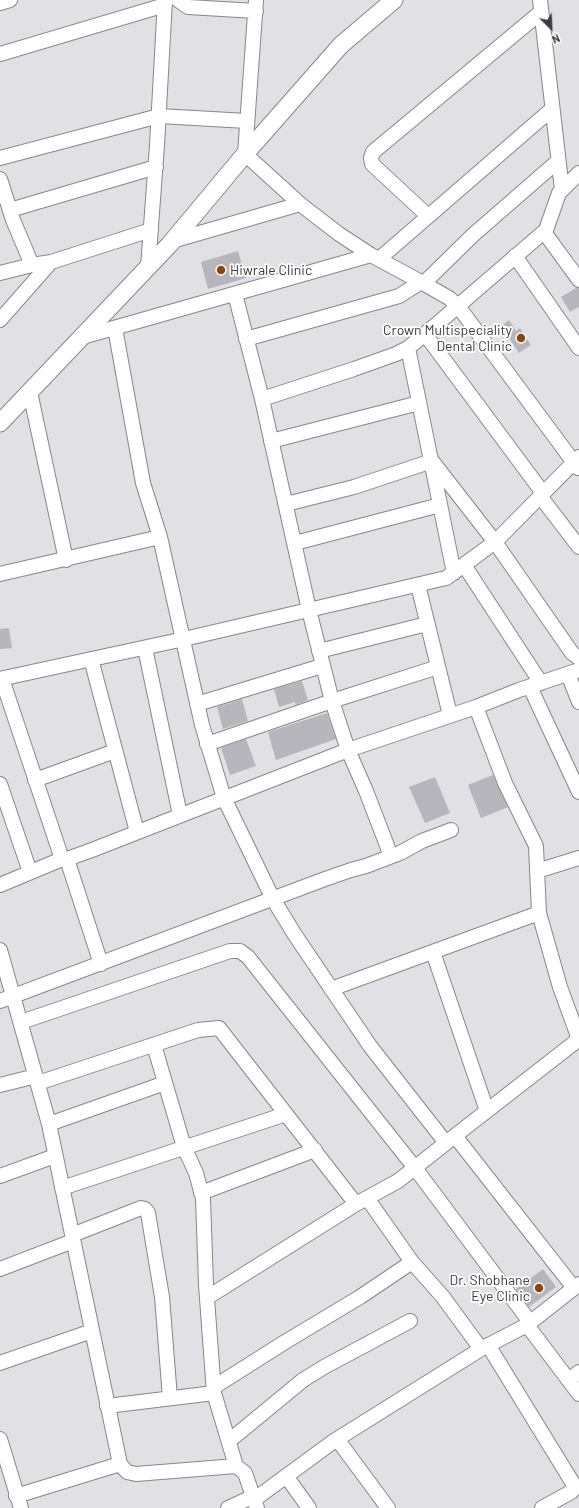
<!DOCTYPE html>
<html>
<head>
<meta charset="utf-8">
<style>
  body { margin:0 }
  #map { position:relative; width:579px; height:1508px; overflow:hidden; background:#e0e0e5; font-family:Barlow,sans-serif }
  canvas { display:block }
  .north { position:absolute; left:531px; top:8px; width:40px; height:40px; -webkit-text-stroke:3px #fff; paint-order:stroke; rotate:156deg; font-size:11px; font-weight:700; line-height:16px; text-align:center; color:#3c3c3e }
  .north::after { content:''; display:block; margin:auto; width:14px; height:18px; background:#3c3c3e; clip-path:polygon(50% 0,100% 100%,50% 72%,0 100%) }
</style>
</head>
<body>
<div id="map">
<canvas width="579" height="1508"></canvas>
<div class="north">N</div>
</div>
<script>
const context = document.querySelector('canvas').getContext('2d');
context.lineJoin = 'round';
function fillPath(path, color) { context.fillStyle = color; context.fill(path, 'evenodd'); }
const shape = rows => new Path2D(rows.map(r => 'M' + r).join(''));
function stroke(path, color, width, dash) { context.strokeStyle = color; context.lineWidth = width; context.lineCap = dash ? 'butt' : 'round'; context.setLineDash(dash || []); context.stroke(path); }
function write(font, color, halo, rows, align = 'center') {
  context.font = font + ' Barlow,sans-serif'; context.lineWidth = 3.5; context.setLineDash([]); context.textBaseline = 'middle'; context.strokeStyle = halo; context.fillStyle = color; for (const [text, x, y, turn = 0] of rows) {
    context.save(); context.translate(x, y); context.rotate((+turn || 0) * Math.PI / 180); context.textAlign = isNaN(turn) ? turn : align; if (halo) context.strokeText(text, 0, 0); context.fillText(text, 0, 0); context.restore();
  }
}
fillPath(shape([
  [238,251,246,278,208,289,201,262],
  [576,288,579,288,579,307,570,312,561,297],
  [509,320,516,331,520,328,531,345,519,353,501,326],
  [9,628,12,648,0,649,0,629],
  [302,681,308,700,295,705,295,702,279,707,274,689],
  [242,699,248,721,223,729,217,707],
  [327,713,336,739,276,760,268,732],
  [246,739,256,766,230,775,221,748],
  [493,775,508,807,481,818,468,785],
  [435,777,450,813,425,823,409,787],
  [543,1269,556,1287,529,1307,516,1289]
]), '#b6b6bc');
const minor = shape([
  [178,0,188,7,256,11],
  [256,0,245,154,300,204,339,234,371,255,421,282,449,298,458,306,578,468],
  [540,0,562,190],
  [0,3,10,0],
  [0,54,165,5],
  [0,158,159,116,247,121],
  [0,179,13,220,32,265,51,262,151,230],
  [10,210,156,167],
  [428,216,372,164,371,158,373,152,541,12],
  [544,232,579,280],
  [172,241,300,204],
  [515,256,579,348],
  [379,259,552,109],
  [148,267,157,145,165,0],
  [0,273,32,265],
  [424,283,473,235,558,161],
  [235,294,262,399,354,369,396,354,408,348,437,324,546,230,559,193,579,173],
  [0,320,51,262],
  [115,328,143,483,160,537,202,725,224,798,273,899,295,935,370,1046,446,1143,398,1181,356,1204,208,1297],
  [425,334,543,493],
  [82,337,371,255],
  [246,339,399,296,421,282],
  [408,348,454,573],
  [30,392,66,560],
  [262,399,309,610,332,701,348,750,366,791,391,856],
  [271,441,419,403],
  [540,496,579,547],
  [286,504,354,487,432,461,495,542,572,653,579,658],
  [295,543,440,505],
  [464,565,541,683],
  [0,574,160,537],
  [418,585,450,715],
  [145,648,180,815],
  [319,651,427,624],
  [91,659,137,832],
  [568,674,579,702],
  [0,679,184,639,446,578,495,542,579,457],
  [2,679,62,859],
  [530,687,579,792],
  [197,704,322,666],
  [476,707,505,783,536,846,539,913,560,987,579,1039],
  [207,744,332,701,438,667],
  [35,780,115,751],
  [0,784,30,872],
  [67,859,101,964],
  [537,871,579,858],
  [0,885,62,859,67,859,92,850,348,750,476,707,519,690,579,670],
  [0,950,49,1124,120,1464,127,1472,136,1474,236,1466],
  [433,952,487,1111],
  [331,989,539,913],
  [0,1001,325,879,351,870,366,866,400,853,422,841,451,830],
  [21,1022,230,951,240,951,248,957,415,1168,530,1322],
  [154,1045,184,1147,196,1173,203,1199,206,1285,214,1393,236,1466,245,1473,257,1508],
  [38,1083,198,1030,219,1028,356,1204],
  [0,1085,36,1076],
  [49,1124,165,1083],
  [455,1136,574,1288],
  [447,1142,579,1039],
  [0,1176,55,1156],
  [62,1188,286,1114],
  [201,1193,315,1150],
  [367,1198,412,1262],
  [72,1235,141,1208,145,1209,148,1213,162,1297,170,1398],
  [0,1269,73,1241],
  [527,1325,579,1394],
  [488,1345,574,1485,574,1489,571,1492,542,1508],
  [0,1363,92,1331],
  [569,1380,579,1372],
  [214,1387,285,1342,360,1297,412,1262,443,1297,481,1349],
  [107,1406,214,1393],
  [0,1439,21,1508],
  [337,1439,388,1508],
  [229,1441,303,1380,324,1367,410,1321],
  [286,1476,309,1508],
  [16,1496,120,1464],
  [255,1499,334,1441,481,1349,527,1325,579,1284],
  [228,1508,254,1496]
]);
const tertiary = shape([
  [0,423,170,244,245,154,341,45,394,0]
]);
stroke(minor, '#86868b', 16);
stroke(tertiary, '#86868b', 19);
stroke(minor, '#fff', 14);
stroke(tertiary, '#fff', 17);
for (const [x, y, r, color] of [
  [221,270,5,"#87470e"],
  [521,338,5,"#87470e"],
  [539,1288,5,"#87470e"]
]) { const dot = new Path2D(); dot.arc(x, y, r, 0, 2 * Math.PI); context.fillStyle = color; context.fill(dot); stroke(dot, '#fff', 1.5); }
write('14px', '#3c3c3e', '#fff', [
  ["Hiwrale Clinic",230,270,"left"],
  ["Crown Multispeciality",512,330],
  ["Dental Clinic",512,346],
  ["Dr. Shobhane",530,1280],
  ["Eye Clinic",530,1296]
], 'right');
</script>
</body>
</html>
